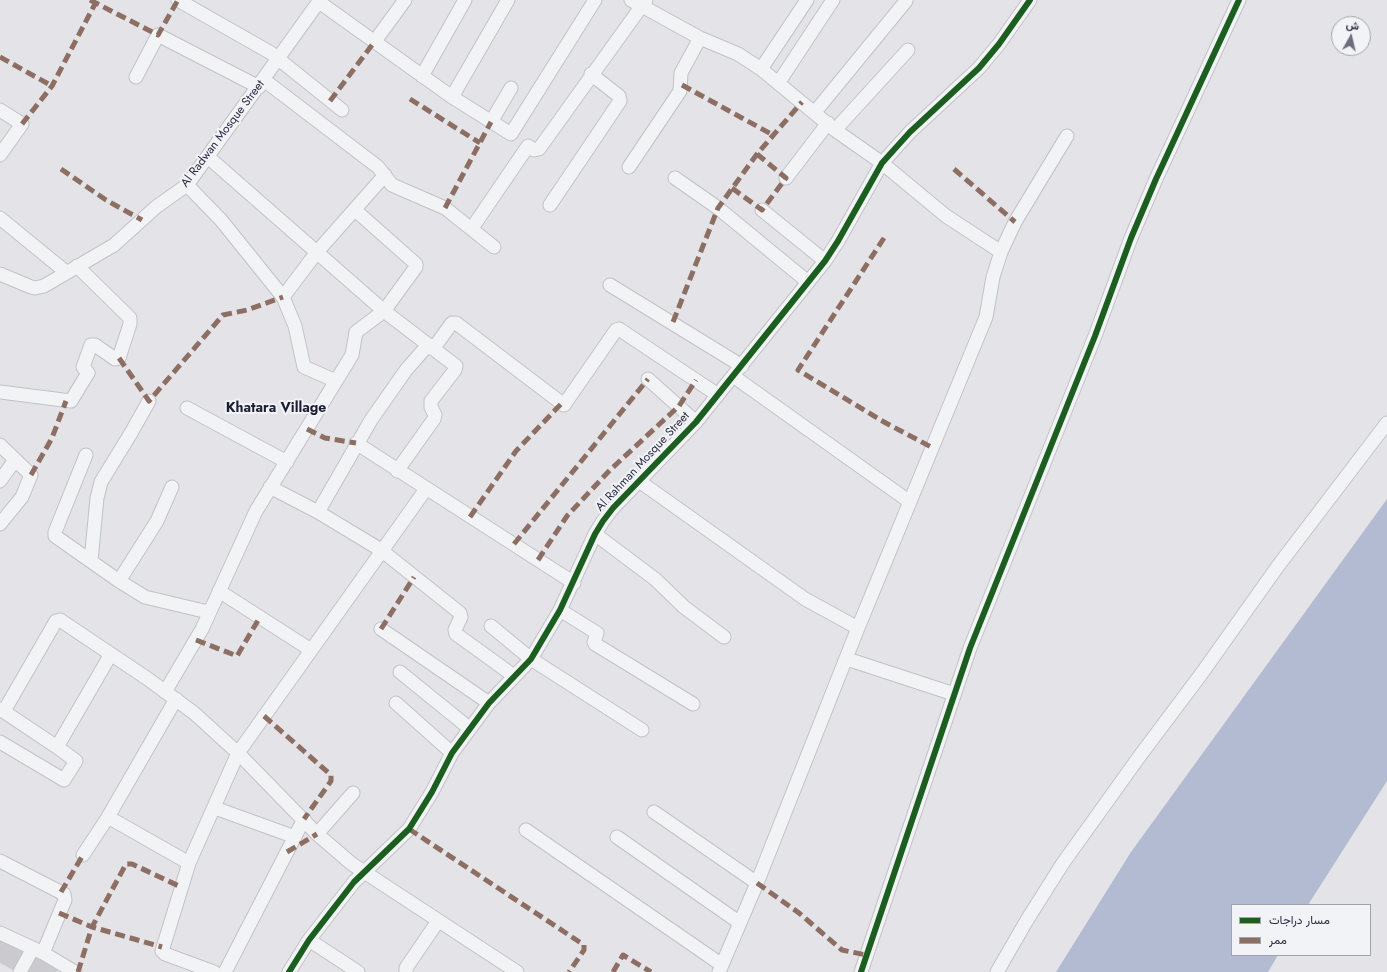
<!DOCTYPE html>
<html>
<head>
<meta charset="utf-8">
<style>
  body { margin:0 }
  #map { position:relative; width:1387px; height:972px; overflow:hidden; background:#e4e4e8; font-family:Jost,Vazirmatn,sans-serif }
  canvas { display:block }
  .legend { position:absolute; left:1231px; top:904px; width:140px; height:52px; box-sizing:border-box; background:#f1f3f7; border:1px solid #a1a4af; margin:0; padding:5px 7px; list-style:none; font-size:12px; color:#2a2d42 }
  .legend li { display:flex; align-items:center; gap:8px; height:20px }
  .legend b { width:20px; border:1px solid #a1a4af }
  .north { position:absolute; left:1331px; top:16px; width:40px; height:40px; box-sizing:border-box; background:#f1f3f7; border:1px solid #a1a4af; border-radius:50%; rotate:8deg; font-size:11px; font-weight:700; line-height:16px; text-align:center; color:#2a2d42 }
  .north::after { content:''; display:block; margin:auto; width:14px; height:18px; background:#6b6d7c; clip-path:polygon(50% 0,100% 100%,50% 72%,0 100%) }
</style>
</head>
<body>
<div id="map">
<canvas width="1387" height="972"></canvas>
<ul class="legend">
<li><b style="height:5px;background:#1b5e20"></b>مسار دراجات</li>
<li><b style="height:5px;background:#8d6e63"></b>ممر</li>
</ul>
<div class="north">ش</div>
</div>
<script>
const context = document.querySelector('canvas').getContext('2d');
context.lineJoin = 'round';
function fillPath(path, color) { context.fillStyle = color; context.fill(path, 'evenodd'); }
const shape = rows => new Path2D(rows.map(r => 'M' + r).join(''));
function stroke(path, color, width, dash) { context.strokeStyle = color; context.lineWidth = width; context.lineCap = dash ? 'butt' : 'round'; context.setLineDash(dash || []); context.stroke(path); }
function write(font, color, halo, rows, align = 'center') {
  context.font = font + ' Jost,sans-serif'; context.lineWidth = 4; context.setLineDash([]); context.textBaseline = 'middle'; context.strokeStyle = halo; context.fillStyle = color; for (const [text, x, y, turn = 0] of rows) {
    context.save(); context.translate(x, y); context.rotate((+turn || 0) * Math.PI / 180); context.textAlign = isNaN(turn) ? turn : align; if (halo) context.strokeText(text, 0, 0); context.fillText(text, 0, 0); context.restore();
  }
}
fillPath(shape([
  [1387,499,1387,781,1308,905,1232,905,1232,955,1278,955,1268,972,1056,972,1131,852]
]), '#b2bbd2');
fillPath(shape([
  [0,937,29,949,17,972,0,963],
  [33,955,58,970,57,972,24,972]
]), '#cacacf');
const minor = shape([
  [178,0,271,53,342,110],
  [631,0,700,38,738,54,761,69,835,130,882,163,946,216,1001,252],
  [319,2,452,97,508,0],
  [375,41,405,0],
  [761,69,807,0],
  [422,76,465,0],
  [136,77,158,35,259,87],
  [264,80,378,167,392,185,445,208,494,247],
  [779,82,833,0],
  [452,97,511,134,595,0],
  [0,110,22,124,0,155],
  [815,112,906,1],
  [491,122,511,88],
  [835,130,908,50],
  [208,157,384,311,456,366,455,370,431,401,431,407,435,415,434,419,397,471],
  [629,167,680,91,681,73,700,38],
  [675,178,718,208,808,282],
  [786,178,828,123],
  [187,185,221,220,283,297,295,326,304,367,336,381],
  [550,205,620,101,619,96,591,74],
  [762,210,825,261],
  [0,218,66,272],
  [472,228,528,146,534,150,539,149,646,0],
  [0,274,31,287,35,288,44,286,114,245,156,207,187,185,320,0],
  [610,285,742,366],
  [283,297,317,252,385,175],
  [433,349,452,323,456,323,564,405,616,330,619,329,718,395],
  [733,376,910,502],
  [648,379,696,422],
  [0,392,71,401,88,373,83,367,91,345,95,345,115,359,119,358,130,324,130,318,77,266],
  [187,408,287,462],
  [356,443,574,583],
  [0,445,31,475,22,497,0,524],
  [86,455,55,532,55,536,119,581,145,597,208,612],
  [0,481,15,460],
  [639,481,805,599,858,628],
  [270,487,318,512,381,550,460,613,461,617,455,630,456,634,514,676],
  [318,512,371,420,406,370,428,345],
  [595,534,655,579,684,607,724,637],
  [91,561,97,498,101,482,131,433,149,401],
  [119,581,157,521,172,487],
  [219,591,311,650],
  [560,610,597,633,594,642,595,644,693,704],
  [491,626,531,659,642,730],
  [381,629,489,703],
  [847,659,954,694],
  [400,672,469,728],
  [165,692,202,629,256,511,352,355,356,332,384,311,416,267,416,264,355,210],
  [396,703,452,753],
  [0,709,57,747,111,654],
  [4,711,56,621,60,620,148,679,194,713,238,753,317,834,352,864,517,972],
  [0,742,64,780,76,761,57,747],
  [215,808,295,837],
  [654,812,757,883],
  [108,817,189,863],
  [526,830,722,965],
  [317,834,353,793],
  [617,837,740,923],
  [83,855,108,817,176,699],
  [0,861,64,894,65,900,43,953],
  [0,933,43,953,75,972],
  [309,940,358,972],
  [20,972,33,948],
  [214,972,165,954,162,951,189,863,238,753,426,489],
  [225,972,304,819],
  [289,972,309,940,354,882,409,829,432,792,452,753,489,703,531,659,560,610,595,534,603,521,613,508,696,422,825,261,838,241,882,163,910,132,979,68,999,44,1030,0],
  [406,972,406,968,438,921],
  [719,972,757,883,858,628,986,317,993,277,1001,252,1015,222,1067,136],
  [861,972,970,648,1095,336,1131,238,1156,179,1239,0],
  [997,972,1027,920,1063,863,1139,757,1202,673,1278,566,1387,423]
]);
stroke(minor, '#c2c2c6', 15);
stroke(minor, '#f2f3f5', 13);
stroke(shape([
  [90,0,158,35,178,0],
  [0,57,52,86],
  [682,85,773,135],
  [410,99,480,143],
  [330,101,375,41],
  [22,124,52,86,96,2],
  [61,169,106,200,142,220],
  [954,169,1015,222],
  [732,188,762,210,786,178,757,154],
  [445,208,491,122],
  [884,238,798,370,884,422,933,448],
  [673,322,718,208,757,154,802,102],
  [119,358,149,401,223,315,247,310,283,297],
  [307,429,325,438,356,443],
  [31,475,52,438,66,401],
  [470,517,516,451,561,404],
  [514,544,648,379],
  [538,560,567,516,610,470,679,406,696,380],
  [381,629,414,577],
  [196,640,237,656,260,617],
  [264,716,331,775,331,781,304,819],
  [409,829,584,945,584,950,569,972],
  [287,852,317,834],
  [757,883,799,913,842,950,866,955],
  [61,892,83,855],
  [59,913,92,927,162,947],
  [78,972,92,927,126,864,132,864,181,887],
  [613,972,623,955,651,972]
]), '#8d6e63', 5, [10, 5]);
stroke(shape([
  [289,972,309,940,354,882,409,829,432,792,452,753,489,703,531,659,560,610,595,534,603,521,613,508,696,422,825,261,838,241,882,163,910,132,979,68,999,44,1030,0],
  [861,972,970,648,1095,336,1131,238,1156,179,1239,0]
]), '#1b5e20', 6);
write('12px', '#2a2d42', '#f1f3f7', [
  ["Al Radwan Mosque Street",223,134,-53],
  ["Al Rahman Mosque Street",643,462,-47]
]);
write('bold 14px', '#1c1f32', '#f1f3f7', [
  ["Khatara Village",276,409]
]);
</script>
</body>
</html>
